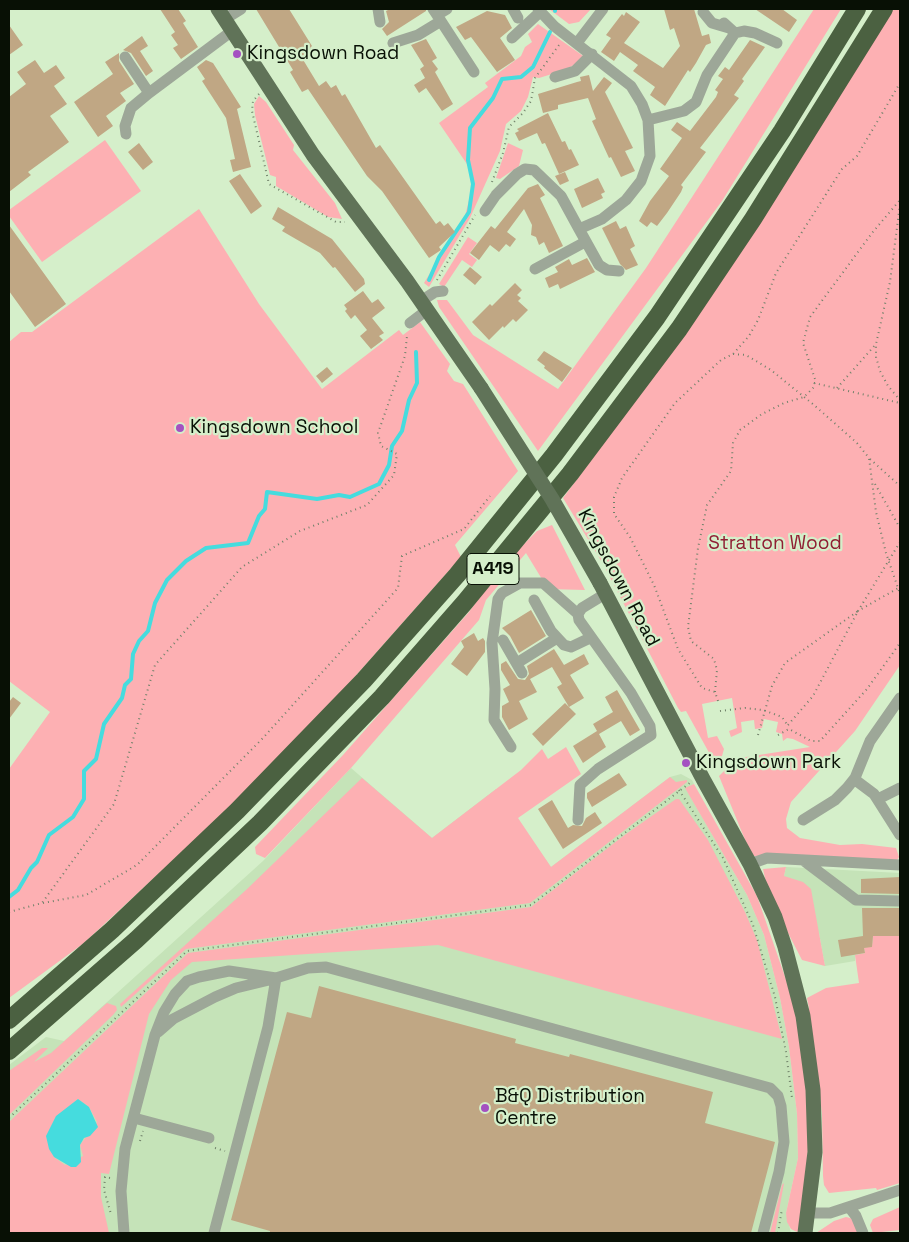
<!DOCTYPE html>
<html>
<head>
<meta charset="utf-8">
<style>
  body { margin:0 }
  #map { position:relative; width:909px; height:1242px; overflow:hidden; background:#d5efca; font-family:"Space Grotesk",sans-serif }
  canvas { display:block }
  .frame { position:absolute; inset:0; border:10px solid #081005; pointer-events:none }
</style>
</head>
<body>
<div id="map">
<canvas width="909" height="1242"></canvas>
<div class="frame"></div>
</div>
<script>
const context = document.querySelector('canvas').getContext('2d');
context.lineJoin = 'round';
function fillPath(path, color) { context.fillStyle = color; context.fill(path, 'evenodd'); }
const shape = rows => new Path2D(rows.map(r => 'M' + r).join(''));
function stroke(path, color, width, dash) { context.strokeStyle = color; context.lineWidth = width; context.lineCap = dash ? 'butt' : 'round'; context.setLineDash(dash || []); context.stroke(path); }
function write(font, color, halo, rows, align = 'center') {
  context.font = font + ' "Space Grotesk",sans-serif'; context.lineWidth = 4.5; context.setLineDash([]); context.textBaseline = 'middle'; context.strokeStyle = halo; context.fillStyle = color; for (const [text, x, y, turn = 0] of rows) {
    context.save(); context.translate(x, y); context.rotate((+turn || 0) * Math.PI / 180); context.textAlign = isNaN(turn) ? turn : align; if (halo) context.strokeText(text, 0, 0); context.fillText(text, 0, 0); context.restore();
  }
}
fillPath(shape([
  [351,768,432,838,496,789,551,867,670,777,681,774,692,780,694,784,686,789,747,895,764,935,780,998,789,1047,797,1114,798,1158,786,1213,791,1233,9,1233,9,1065,46,1037,64,1041,263,861],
  [786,867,900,873,900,943,900,936,872,947,865,953,855,955,855,961,825,966,819,933,784,876]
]), '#c5e3b8');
fillPath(shape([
  [549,9,591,9,579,22,569,24],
  [814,9,841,9,722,201,538,451,439,307,437,300,447,300,473,335,558,389,646,268],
  [892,9,900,9,900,665,855,731,791,802,786,819,787,828,800,838,840,845,862,844,896,848,899,857,897,860,754,856,750,852,719,776,733,762,746,757,810,747,793,739,787,738,783,741,782,734,776,732,778,722,764,719,762,728,755,729,754,720,741,722,742,732,731,737,729,731,737,728,732,698,702,704,708,738,717,736,724,749,722,756,717,760,712,758,686,711,681,712,678,708,603,564,563,498,601,447],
  [538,24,586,58,565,70,539,78,533,77,528,97,521,111,506,124,500,151,470,218,429,287,424,283,465,216,472,188,471,170,439,123,488,87,485,83,521,56,525,47,532,42,528,34],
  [259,96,266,102,294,145,293,150,335,203,342,219,328,217,276,186,276,177,270,175,255,115,254,104],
  [105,140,141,191,42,262,9,216,9,210],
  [508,143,523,150,519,166,500,179,496,178],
  [199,209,259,304,322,389,399,330,403,335,420,322,450,364,447,371,454,381,463,384,518,471,455,545,461,557,312,725,228,809,84,943,9,998,9,769,50,712,9,681,9,342,21,332,32,332],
  [468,237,477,243,469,254,477,260,472,267,462,260,444,287,439,284],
  [552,525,585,590,548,589,526,553,486,600,479,620,351,768,265,858,256,854,255,847,343,755,469,612,501,567,537,531],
  [566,747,581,774,518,818,551,867,670,777,676,782,687,780,687,782,530,903,186,949,121,1007,120,1004,246,890,362,778,432,838,521,770,542,749,548,759],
  [694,784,757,896,801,1023,809,1008,807,998,826,988,859,983,855,955,865,953,864,948,872,946,873,936,900,936,900,1183,877,1190,876,1188,829,1193,824,1185,823,1176,822,1114,816,1063,801,1228,797,1232,791,1229,787,1222,786,1213,798,1158,797,1114,789,1047,780,998,764,935,747,895,685,788],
  [676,799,679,799,708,840,745,912,757,940,782,1039,438,945,192,962,171,980,149,1014,109,1174,101,1173,101,1197,109,1233,9,1233,9,1122,188,953,531,907,626,834],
  [78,1099,89,1107,97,1122,80,1145,83,1156,65,1165,54,1157,69,1107],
  [786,867,784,876,803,882,811,889,825,966,802,960,769,896,763,869],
  [107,1003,116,1006,117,1010,113,1015,9,1115,9,1071,42,1048,48,1048,34,1062,51,1053],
  [784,1183,775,1233,770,1233,782,1185],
  [900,1207,900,1230,873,1233,870,1225,873,1219],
  [846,1217,858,1220,868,1233,816,1233,834,1221]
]), '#fdb0b3');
fillPath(shape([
  [78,1099,89,1107,98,1127,90,1136,84,1138,80,1145,81,1162,76,1167,71,1167,54,1157,49,1149,46,1136,56,1116]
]), '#45dcde');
stroke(shape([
  [555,11,555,9],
  [429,280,439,257,469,212,473,184,468,160,470,128,493,98,502,79,521,77,533,67,550,32],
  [9,897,18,890,31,868,37,862,49,835,73,817,84,799,84,771,96,759,104,724,122,698,125,685,131,679,133,654,139,641,148,631,155,603,167,580,186,561,206,548,248,543,259,516,265,509,267,492,317,499,339,495,350,497,379,484,389,465,392,446,402,431,409,400,417,383,416,352]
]), '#45dcde', 4);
fillPath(shape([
  [160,9,178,9,186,21,183,23,198,47,181,59,173,48,178,45,171,35,175,32],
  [256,9,289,9,312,46,310,48,313,52,302,58,319,86,326,81,331,88,336,85,342,96,345,94,376,148,380,145,436,224,440,221,444,226,448,223,455,232,439,247,441,250,429,258,382,191,367,176,308,89,302,92,290,72,293,70],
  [390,9,426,9,426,11,387,36,382,29,389,22,386,11],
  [664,9,694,9,702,36,709,34,711,43,706,45,696,63,690,72,688,70,665,106,650,95,655,87,633,71,638,65,620,52,614,61,601,52,611,38,606,35,622,14,624,16,626,12,640,22,624,43,663,68,680,46,674,28,670,30],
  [755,9,782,9,797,20,789,32],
  [487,11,505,15,512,28,500,38,515,60,497,72,471,37,465,40,456,27],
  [9,25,23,45,9,55],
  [142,36,148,46,140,51,153,71,146,76,131,53,123,50],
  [426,39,437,58,432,61,438,69,435,72,453,104,442,111,426,88,419,93,414,85,425,78,420,69,424,66,411,45],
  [750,40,765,47,742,79,744,81,734,95,739,98,700,148,706,152,681,185,683,187,681,192,667,213,657,226,651,222,647,227,639,221,650,201,669,176,660,169,682,138,671,130,677,122,690,131,716,97,718,92,715,90,723,79,718,76,725,67,729,70],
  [119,53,119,61,134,84,120,93,126,101,106,116,113,126,98,137,74,102,113,74,105,62],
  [35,60,44,73,56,65,65,78,54,86,67,104,50,116,69,142,28,172,31,175,9,192,9,97,26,84,17,72],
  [206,60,213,63,241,107,237,109,251,167,233,172,230,160,235,159,226,118,202,81,205,79,197,67],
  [589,75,593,91,604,77,612,83,605,92,633,148,625,151,635,171,621,177,611,157,609,158,592,121,596,119,588,98,558,105,558,109,543,113,538,94,577,82,581,81,580,77],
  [548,113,562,142,565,141,569,150,571,149,579,165,559,174,545,143,542,144,537,133,519,141,515,133,519,131,517,129],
  [139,143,153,162,143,170,128,152],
  [565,172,569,181,560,185,555,176],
  [240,174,262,206,251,214,229,181],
  [598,178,605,192,601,194,603,198,582,208,574,189],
  [538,184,545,195,540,198,563,246,549,253,544,242,539,245,536,237,531,235,532,225,524,209,507,232,516,239,510,247,506,244,499,252,490,245,479,260,470,253,491,226,495,229,528,188],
  [278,207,332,239,364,279,365,284,355,292,335,267,333,268,320,253,282,231,285,227,272,219],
  [616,221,620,229,626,226,635,246,630,249,638,265,626,270,620,264,602,228],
  [9,225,66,304,35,327,9,291],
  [587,258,595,272,560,289,558,284,549,288,545,278,558,272,555,267,569,259,572,265],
  [470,267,482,277,475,285,463,275],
  [515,283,522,290,517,295,521,298,518,301,528,310,516,322,513,319,504,328,503,326,489,340,472,322,490,304,492,306],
  [363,291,372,303,378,299,385,308,372,318,384,333,379,336,383,340,371,349,360,336,367,330,355,315,351,319,345,311,347,309,344,305],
  [544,351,572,368,562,382,544,368,545,366,537,360],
  [327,367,333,374,322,383,316,376],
  [531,610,546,636,519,653,510,636,502,628],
  [474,633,478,641,483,638,485,641,485,652,467,676,451,664,464,647,461,641],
  [554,649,564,665,584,654,589,664,570,675,584,698,569,707,557,687,562,684,552,667,530,679,537,692,519,701,528,719,509,730,502,717,502,706,509,702,503,689,510,685,501,670,501,664,506,661,518,679,525,680,529,674,527,666],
  [617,690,640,730,630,736,621,721,599,734,606,747,583,763,573,746,597,731,593,724,613,712,605,697],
  [13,697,21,703,9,719,9,702],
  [565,703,576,714,543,746,532,734],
  [619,773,627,785,592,807,587,798,587,793],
  [552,800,568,828,573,825,582,826,586,818,595,812,602,823,563,849,538,809],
  [900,877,900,894,861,893,861,879],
  [862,908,900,908,900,936,873,936,872,947,864,948,865,953,841,957,838,940,863,936],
  [319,986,516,1039,515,1043,569,1057,570,1054,713,1092,705,1123,775,1142,751,1233,270,1233,270,1231,231,1220,287,1012,311,1018]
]), '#c0a784');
stroke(shape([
  [259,94,253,101,252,111,269,184,336,222,345,222],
  [492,182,503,153,509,127,523,113,531,101,535,78,559,45],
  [900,204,890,282,876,344,876,357,880,371,888,386,900,400],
  [437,280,475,215],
  [733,354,746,355,771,370,814,405,857,443,869,458,876,512,886,553,900,594],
  [814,383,900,403],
  [837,388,876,344],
  [870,459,900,486],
  [875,484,900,528],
  [900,542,858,611,900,587],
  [715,692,717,670,714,659,691,641,688,627,698,548,707,505,731,471,733,443,740,430,762,414,784,403,804,397,814,387,815,379,803,343,810,317,872,233,900,200],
  [718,701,715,692,702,688,678,649,654,585,630,537,614,514,614,497,622,478,675,403,721,360,733,354,749,336,758,320,776,273,842,169,857,156,900,83],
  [720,711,745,708,763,710,782,717,788,726],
  [788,725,813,696,857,613],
  [758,735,772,686,785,663,858,611],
  [778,735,789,729,811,741,820,741,867,689,900,643],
  [679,790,723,858,753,925,775,997,786,1052,792,1098],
  [43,903,86,895,137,865,263,738,398,588,402,556,464,529,490,496],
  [9,912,42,903,114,804,155,665,242,567,300,531,367,505,394,475,397,454,381,446,378,433,405,356,407,336,406,334],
  [9,1118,187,951,531,905,691,782],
  [140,1141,143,1131],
  [215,1148,225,1151],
  [110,1178,105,1177,104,1190,111,1214],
  [778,1233,782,1209]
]), '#71826a', 2, [1, 4]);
stroke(shape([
  [378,9,380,22],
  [433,9,437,15,447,9],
  [513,9,518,18],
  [703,12,712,23,729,28],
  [437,15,474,72],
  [225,19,241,9],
  [735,33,744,31,755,33,777,43],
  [512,38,540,12],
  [393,43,418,35,441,21],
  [577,43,603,9],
  [125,57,149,93,232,31],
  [555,77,575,71,592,54],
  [648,120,684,111,696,102,707,75,735,33,724,23],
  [126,134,125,126,131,108,149,93],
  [485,211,496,195,517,174,525,169,534,170,561,196,579,229,602,219,626,200,641,181,650,156,648,120,642,104,631,86,554,26,538,9],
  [579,229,599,265,607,270,619,271],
  [535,269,585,242],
  [421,301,435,292,443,291],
  [410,323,427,310],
  [534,600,551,631,564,645,571,647,590,638],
  [503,640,522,673],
  [517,663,557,638],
  [511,747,494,720,495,689,492,643,498,599,502,593,520,583,543,583,578,614],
  [854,779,874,794,900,835],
  [878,799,900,788],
  [578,820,580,785,598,769,651,735,650,726,631,693,579,620,578,614,582,608,605,594],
  [803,820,835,800,847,788,855,778,870,741,900,698],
  [803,860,856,900,900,901],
  [750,864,767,858,900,865],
  [158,1032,173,1019,215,997,236,988,269,980],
  [134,1118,209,1138],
  [849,1207,856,1216,863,1233],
  [808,1213,830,1213,900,1190],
  [124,1233,121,1191,125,1149,155,1035,164,1012,175,994,187,981,199,977,229,971,276,978],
  [214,1233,268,1027,276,978,308,968,326,967,770,1088,778,1096,781,1106,784,1142,779,1172,763,1233]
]), '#9da798', 11);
stroke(shape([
  [218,9,313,155,407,281,481,388],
  [600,583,703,779,750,864,775,917,785,947,803,1016,813,1090,815,1152,805,1233]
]), '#607358', 15);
stroke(shape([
  [9,1020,112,930,237,811,364,680,457,575,554,455,657,317,782,131,857,9],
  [9,1051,136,940,260,823,382,697,465,602,570,474,679,329,753,219,884,9]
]), '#4b6141', 18);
stroke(shape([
  [481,388,552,499,600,583]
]), '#607358', 15);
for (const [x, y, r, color] of [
  [237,54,5,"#a451c1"],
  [180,428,5,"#a451c1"],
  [686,763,5,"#a451c1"],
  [485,1108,5,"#a451c1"]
]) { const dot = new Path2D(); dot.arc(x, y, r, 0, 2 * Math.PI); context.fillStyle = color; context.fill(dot); stroke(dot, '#d5efca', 2); }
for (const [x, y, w] of [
  [493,569,52]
]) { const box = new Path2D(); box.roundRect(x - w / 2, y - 15.5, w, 31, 4); context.fillStyle = '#d5efca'; context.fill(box); stroke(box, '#081005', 1); }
write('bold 18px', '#081005', null, [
  ["A419",493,569]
]);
write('19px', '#081005', '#d5efca', [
  ["Kingsdown Road",247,54],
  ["Kingsdown School",190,428],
  ["Kingsdown Park",696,763],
  ["B&Q Distribution",495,1097],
  ["Centre",495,1119]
], 'left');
write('19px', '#901f33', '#d5efca', [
  ["Stratton Wood",775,544]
]);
write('19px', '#081005', '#d5efca', [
  ["Kingsdown Road",618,578,62]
]);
</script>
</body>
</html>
